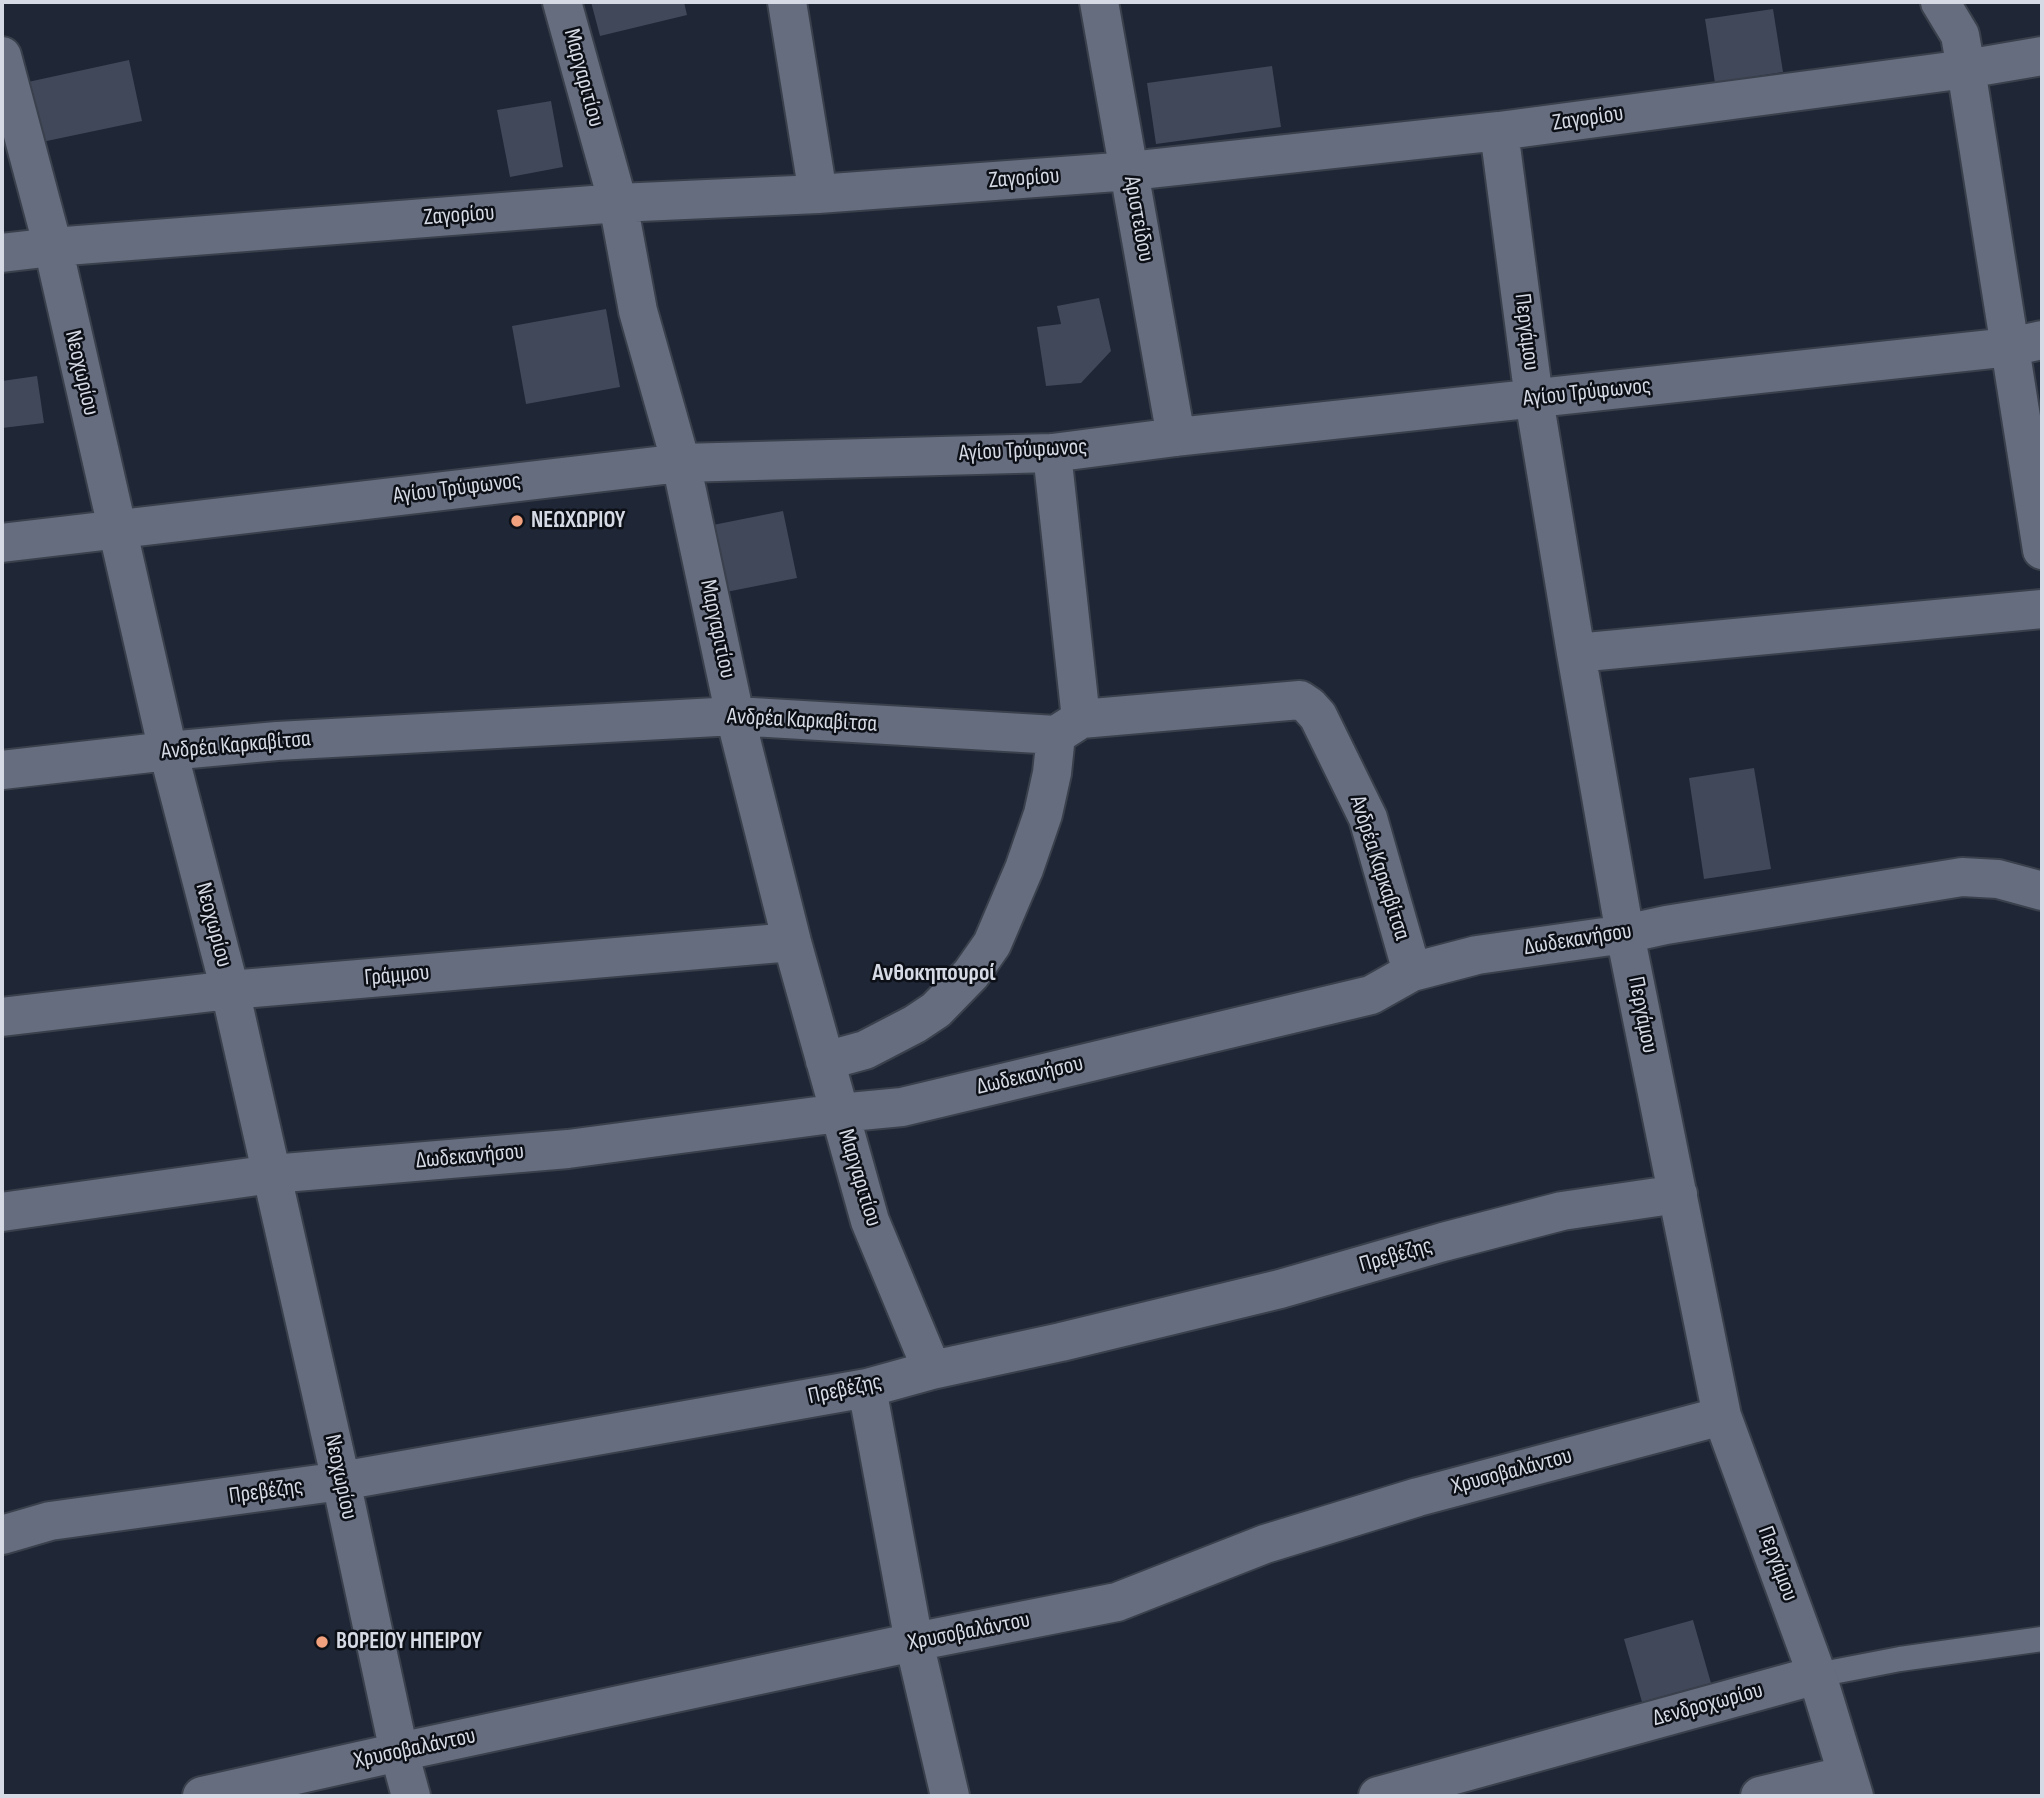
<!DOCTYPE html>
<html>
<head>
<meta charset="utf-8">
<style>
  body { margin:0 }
  #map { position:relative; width:2044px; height:1798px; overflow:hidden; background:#1f2635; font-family:"Sofia Sans Condensed",sans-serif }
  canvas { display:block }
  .frame { position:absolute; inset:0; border:4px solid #d5dae4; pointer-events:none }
</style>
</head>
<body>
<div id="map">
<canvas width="2044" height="1798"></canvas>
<div class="frame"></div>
</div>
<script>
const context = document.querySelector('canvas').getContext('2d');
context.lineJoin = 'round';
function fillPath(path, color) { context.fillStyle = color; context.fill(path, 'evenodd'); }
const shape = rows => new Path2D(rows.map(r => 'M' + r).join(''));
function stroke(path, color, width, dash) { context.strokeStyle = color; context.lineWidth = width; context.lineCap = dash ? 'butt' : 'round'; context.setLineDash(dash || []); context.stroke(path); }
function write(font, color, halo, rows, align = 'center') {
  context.font = font + ' "Sofia Sans Condensed",sans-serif'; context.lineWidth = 5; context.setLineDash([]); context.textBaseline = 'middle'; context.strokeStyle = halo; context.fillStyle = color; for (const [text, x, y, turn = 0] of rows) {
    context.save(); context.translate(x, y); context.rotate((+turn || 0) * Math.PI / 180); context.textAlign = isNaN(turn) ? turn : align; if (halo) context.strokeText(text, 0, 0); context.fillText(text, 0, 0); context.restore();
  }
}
fillPath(shape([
  [591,2,684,2,687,15,600,36],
  [1773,9,1783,72,1715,83,1705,19],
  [129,60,142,121,42,142,28,82],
  [1272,66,1281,127,1156,144,1147,83],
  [551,101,563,167,510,177,497,110],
  [1099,298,1111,351,1081,383,1046,386,1037,327,1061,324,1057,306],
  [606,309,620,387,526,404,512,326],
  [37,376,44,423,2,428,2,381],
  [783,511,797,578,726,592,713,525],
  [1754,768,1771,869,1704,879,1689,778],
  [1693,1620,1711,1683,1642,1702,1624,1639]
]), '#414859');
const service = shape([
  [1817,1675,1900,1659,2042,1639]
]);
const minor = shape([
  [562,2,618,203,638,311,681,463,735,716,792,942,870,1221,932,1370],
  [787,2,818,194],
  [1099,2,1176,437],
  [1940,2,1960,35,1966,69,2042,550],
  [2,56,53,247,168,751,230,990,341,1481,399,1752,411,1796],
  [1499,131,1534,399,1576,653,1625,934,1722,1416,1817,1675,1854,1796],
  [2,253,53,247,618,203,818,194,1130,171,1499,131,1966,69,2042,56],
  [1052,453,1081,719],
  [2,543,681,463,1052,453,1176,437,2010,347,2042,340],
  [1576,653,2042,609],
  [2,770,168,751,277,741,735,716,1056,735,1081,719,1300,700,1309,706,1318,716,1368,818,1412,972],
  [2,1017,230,990,792,942],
  [825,1061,865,1050,915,1024,936,1010,971,974,992,944,1024,869,1043,814,1052,773,1056,735],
  [2,1212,272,1174,568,1149,839,1113,902,1107,1371,995,1412,972,1477,955,1625,934,1666,925,1962,877,1998,879,2042,891],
  [867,1388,914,1642,950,1796],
  [2,1535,50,1521,341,1481,867,1388,932,1370,1061,1342,1280,1289,1443,1242,1562,1211,1678,1194],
  [202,1796,399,1752,914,1642,1117,1602,1265,1544,1418,1497,1722,1416],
  [1378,1796,1817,1675],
  [1760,1796,1847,1775]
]);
stroke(service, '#3a404c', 28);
stroke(minor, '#3a404c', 42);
stroke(service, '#656d7f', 24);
stroke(minor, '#656d7f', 38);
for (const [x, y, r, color] of [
  [517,521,7,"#f1a17d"],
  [322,1642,7,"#f1a17d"]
]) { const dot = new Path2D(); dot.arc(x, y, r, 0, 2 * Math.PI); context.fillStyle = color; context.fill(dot); stroke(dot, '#0c0f16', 2.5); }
write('23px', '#d5dae4', '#0c0f16', [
  ["Μαργαριτίου",583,78,75],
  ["Ζαγορίου",1588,119,-8],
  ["Ζαγορίου",1024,179,-4],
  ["Ζαγορίου",459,216,-4],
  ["Αριστείδου",1138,219,80],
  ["Περγάμου",1526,332,83],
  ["Νεοχωρίου",81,373,77],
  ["Αγίου Τρύφωνος",1587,393,-6],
  ["Αγίου Τρύφωνος",1023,451,-3],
  ["Αγίου Τρύφωνος",457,489,-7],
  ["Μαργαριτίου",717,629,78],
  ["Ανδρέα Καρκαβίτσα",802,721,3],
  ["Ανδρέα Καρκαβίτσα",236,746,-5],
  ["Ανδρέα Καρκαβίτσα",1379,868,72],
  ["Νεοχωρίου",213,925,75],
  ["Δωδεκανήσου",1578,940,-9],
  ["Γράμμου",397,976,-5],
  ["Περγάμου",1642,1015,79],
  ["Δωδεκανήσου",1030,1076,-13],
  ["Δωδεκανήσου",470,1157,-5],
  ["Μαργαριτίου",859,1178,73],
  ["Πρεβέζης",1396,1256,-16],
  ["Πρεβέζης",845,1390,-12],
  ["Χρυσοβαλάντου",1512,1472,-15],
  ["Νεοχωρίου",340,1477,78],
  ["Πρεβέζης",266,1492,-8],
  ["Περγάμου",1777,1564,70],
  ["Χρυσοβαλάντου",969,1632,-11],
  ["Δενδροχωρίου",1708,1705,-15],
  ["Χρυσοβαλάντου",415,1749,-12]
]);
write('bold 23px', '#d5dae4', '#0c0f16', [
  ["ΝΕΩΧΩΡΙΟΥ",531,521],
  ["ΒΟΡΕΙΟΥ ΗΠΕΙΡΟΥ",336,1642]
], 'left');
write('bold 24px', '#d5dae4', '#0c0f16', [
  ["Ανθοκηπουροί",934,974]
]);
</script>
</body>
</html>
